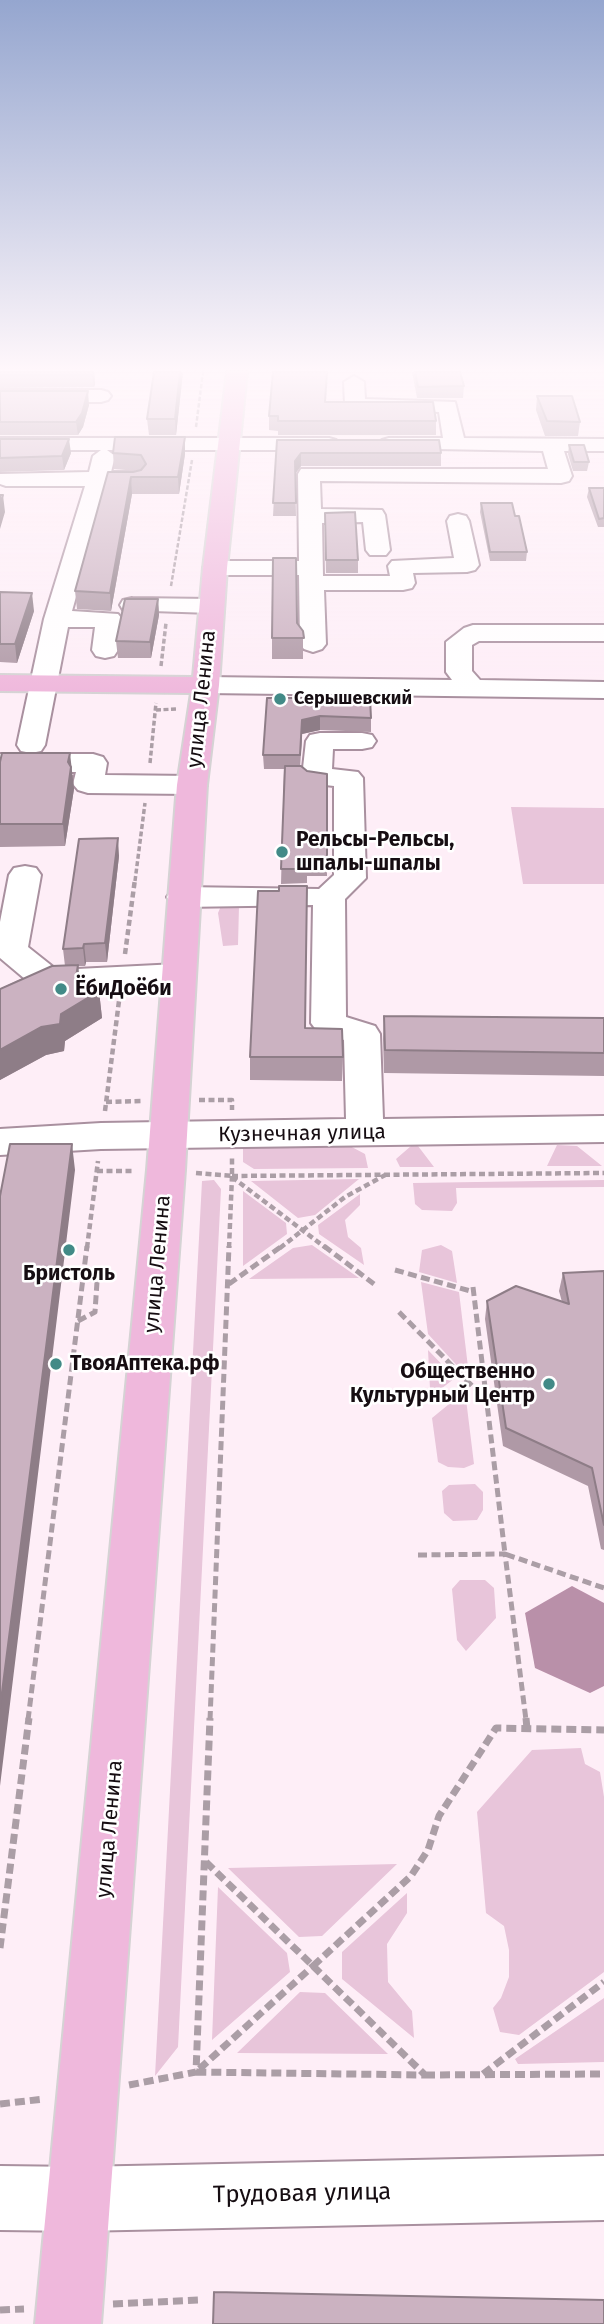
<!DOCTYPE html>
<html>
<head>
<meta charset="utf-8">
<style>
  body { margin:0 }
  canvas { display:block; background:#feeef7 }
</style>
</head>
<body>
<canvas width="604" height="2324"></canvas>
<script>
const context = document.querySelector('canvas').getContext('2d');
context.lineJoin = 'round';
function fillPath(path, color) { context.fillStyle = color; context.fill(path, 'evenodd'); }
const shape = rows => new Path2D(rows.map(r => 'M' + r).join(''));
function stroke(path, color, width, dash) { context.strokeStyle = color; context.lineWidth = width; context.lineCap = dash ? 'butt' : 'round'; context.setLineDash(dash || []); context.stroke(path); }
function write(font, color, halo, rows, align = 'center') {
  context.font = font + ' "Fira Sans",sans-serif'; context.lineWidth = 5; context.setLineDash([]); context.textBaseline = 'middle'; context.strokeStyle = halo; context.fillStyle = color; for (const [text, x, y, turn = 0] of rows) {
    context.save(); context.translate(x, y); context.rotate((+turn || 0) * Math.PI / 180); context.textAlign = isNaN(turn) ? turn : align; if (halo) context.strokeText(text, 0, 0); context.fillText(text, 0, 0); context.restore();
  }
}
fillPath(shape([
  [511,807,604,808,604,884,523,884],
  [221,906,239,906,238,945,223,946,218,913],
  [348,1145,365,1154,368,1168,254,1169,243,1162,243,1147],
  [557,1145,577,1146,602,1166,547,1166],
  [411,1146,418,1146,434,1167,400,1167,396,1159],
  [359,1179,315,1215,298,1218,251,1181],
  [214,1180,221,1189,178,2047,155,2076,202,1181],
  [604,1180,604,1187,456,1188,457,1203,452,1211,422,1210,415,1204,413,1183],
  [243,1191,286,1223,287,1234,243,1266],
  [360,1194,360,1205,345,1220,348,1237,361,1248,364,1265,319,1234,318,1225],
  [312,1245,359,1278,249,1279,293,1248],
  [441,1245,452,1251,457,1283,419,1272,422,1250],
  [421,1282,459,1292,468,1367,463,1372,428,1334],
  [428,1350,455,1378,437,1392,430,1389],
  [465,1391,474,1464,464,1468,448,1467,438,1462,432,1418],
  [475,1484,483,1492,483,1510,477,1520,453,1521,444,1513,442,1491,449,1485],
  [460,1580,485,1580,494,1588,496,1618,466,1651,457,1640,452,1589],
  [581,1748,585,1764,600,1772,604,1797,604,1972,519,2035,500,2032,493,2008,501,1998,509,1977,509,1950,504,1926,486,1913,477,1812,532,1750],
  [397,1864,322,1936,299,1937,228,1868],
  [218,1887,287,1953,290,1972,212,2040],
  [407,1893,407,1913,387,1944,388,1982,412,2011,414,2038,342,1979,342,1952],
  [300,1992,325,1993,388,2054,237,2053],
  [604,1998,604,2062,518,2064,515,2059]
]), '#e8c5da');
fillPath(shape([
  [572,1586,604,1603,604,1686,590,1693,535,1668,525,1613]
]), '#b990a9');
const minor = shape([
  [354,376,364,382,365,399,455,402,464,438,604,439,604,451,564,451,572,476,569,481,561,483,320,481,321,509,382,510,385,515,390,550,386,555,370,555,366,550,363,522,322,523,323,576,390,576,388,566,392,561,454,558,447,521,450,516,458,514,466,516,469,521,479,565,475,570,467,572,413,573,415,583,412,588,403,590,324,590,326,644,322,649,313,652,304,649,300,644,299,575,215,575,207,573,203,568,207,563,215,561,299,561,298,474,301,469,548,469,543,451,382,448,379,444,382,440,389,438,443,438,439,412,348,409,345,405,344,382,354,376],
  [0,390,101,390,108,392,111,396,108,400,101,402,0,402,0,390],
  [0,438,329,438,336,440,339,444,336,448,329,450,107,450,115,456,111,472,134,472,142,474,145,479,142,484,134,486,107,486,72,611,118,614,122,619,118,650,114,656,105,658,96,656,92,650,95,627,68,627,45,745,41,751,31,753,21,751,17,745,44,619,85,486,6,486,0,484,0,474,89,472,93,456,101,450,0,450,0,438],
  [132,598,211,599,220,601,223,606,220,611,211,613,123,610,120,605,123,600,132,598],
  [473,625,604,625,604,641,479,641,472,645,472,671,480,680,604,682,604,698,206,693,197,691,193,685,197,679,206,677,452,680,446,672,446,642,464,628,473,625],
  [320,733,362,733,372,735,376,741,372,747,362,749,333,749,332,769,358,772,363,778,366,878,345,899,346,1017,375,1026,380,1034,383,1119,604,1116,604,1142,101,1149,0,1155,0,1129,101,1123,346,1119,344,1040,317,1031,311,1023,313,905,183,907,172,904,167,897,172,890,183,887,319,889,334,875,334,786,307,783,302,777,306,741,310,735,320,733],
  [0,754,93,754,103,757,107,763,105,775,192,776,202,779,207,785,202,791,192,794,88,793,78,790,73,784,76,772,0,772,0,754],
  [25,866,36,868,41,875,28,947,57,970,177,964,189,968,194,975,189,982,177,986,55,991,0,1016,0,991,25,979,0,958,0,922,9,875,14,868,25,866],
  [604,2156,604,2220,79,2231,0,2230,0,2166,79,2167,604,2156]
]);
const major = shape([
  [227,372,247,372,227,568,219,685,207,785,185,1170,101,2324,35,2324,147,1170,177,785,191,693,0,691,0,675,193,677,203,568,227,372]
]);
stroke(minor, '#a9909f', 4);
stroke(major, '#d5d3d4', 4);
stroke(shape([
  [196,427,203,372],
  [171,586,192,460]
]), '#ab9ea6', 2.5, [4.5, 2]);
stroke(shape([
  [161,666,166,623],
  [156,710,176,709],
  [150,763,156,703],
  [135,881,145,803]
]), '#ab9ea6', 3.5, [5, 2.5]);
stroke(shape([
  [125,954,135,879],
  [199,1100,232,1100,232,1110],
  [106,1102,141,1101],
  [105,1111,119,1001],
  [97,1171,135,1171],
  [196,1173,232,1176,232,1158],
  [232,1176,604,1173],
  [232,1177,326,1248],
  [87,1248,98,1161],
  [229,1248,232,1176],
  [280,1248,345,1197,387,1174]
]), '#ab9ea6', 4.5, [6, 3.5]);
stroke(shape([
  [324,1246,374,1284],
  [395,1270,474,1292],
  [229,1284,282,1246],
  [473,1287,505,1554,604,1588],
  [399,1312,486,1400],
  [78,1321,95,1312,97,1282,85,1271],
  [418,1555,505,1554,526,1720],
  [28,1720,87,1246],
  [210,1720,229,1246]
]), '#ab9ea6', 5, [9, 4.5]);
stroke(shape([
  [526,1718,527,1729],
  [206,1862,313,1966],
  [0,1948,29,1718],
  [313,1966,425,2075,196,2072,313,1966],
  [313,1966,411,1876,428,1850,439,1816,496,1728,604,1730],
  [483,2074,604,1982],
  [425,2075,604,2074],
  [129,2085,196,2072,210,1718],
  [0,2104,44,2099],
  [113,2304,198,2300],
  [0,2310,24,2309]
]), '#ab9ea6', 7, [10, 5]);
fillPath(minor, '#fff');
fillPath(major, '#efb8dc');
fillPath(shape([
  [0,372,94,372,95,384,94,387,0,388],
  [154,372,183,372,176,435,149,435,147,419],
  [412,372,460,372,464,386,463,398,417,398],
  [0,391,89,405,83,427,78,435,0,435],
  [537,396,580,422,578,436,545,436,536,410],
  [326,402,436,421,436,435,278,435,278,431,269,430,269,416],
  [185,437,185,454,179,494,132,494,111,611,77,609,75,591,133,472,137,471,114,469,113,453],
  [0,439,71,453,64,470,0,472],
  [277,440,441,453,441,466,301,466,295,474,296,516,273,516],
  [569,445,589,462,587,471,573,471,568,454],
  [589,488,604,488,604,527,598,527,587,497],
  [481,503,527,552,526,561,490,561,480,512],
  [325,513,358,560,358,573,326,573],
  [0,592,34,611,17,663,0,662],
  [158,599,159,615,151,658,118,658,116,641],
  [297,623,303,631,303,659,272,659,272,638],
  [267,698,371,718,371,732,320,730,302,734,300,766,307,771,327,774,327,876,307,876,307,883,281,884,284,769,264,769,263,755],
  [0,762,73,775,74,789,65,846,0,847],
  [119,856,107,962,86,962,85,966,78,966,79,979,99,991,102,1018,65,1041,64,1051,46,1055,0,1080,0,989,65,966,63,949],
  [384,1016,604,1018,604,1076,384,1073,383,1039],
  [305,1028,343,1057,342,1081,250,1080,250,1057],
  [604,1271,604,1550,601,1549,588,1486,503,1446,485,1319,487,1301,562,1302,559,1291,563,1273]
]), '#af99a6');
fillPath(shape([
  [94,372,95,384,94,387,92,374],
  [180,372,183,372,176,435,175,419],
  [88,391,89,405,83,427,78,435,76,422],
  [185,437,185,454,179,494,178,477],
  [69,439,71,453,64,470,62,456],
  [301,453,301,466,295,474,295,461],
  [131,477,132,494,111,611,110,593],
  [3,495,5,512,0,529,0,504],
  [32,593,34,611,17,663,15,644],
  [158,599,159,615,151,658,150,642],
  [320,716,320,730,302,734,300,770,302,720],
  [70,753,74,789,65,846,63,824,68,762],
  [118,838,119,856,107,962,105,943],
  [84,944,86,962,85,966,83,948],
  [78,965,81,993,99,991,102,1018,65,1041,64,1051,46,1055,0,1080,0,1050,61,1014,76,977],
  [72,1144,75,1170,0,1786,0,1708]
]), '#8e7d87');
const building = shape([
  [0,372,93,372,92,374,0,375,0,372],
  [154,372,180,372,175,419,147,419,154,372],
  [273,372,327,372,325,402,433,402,436,421,278,421,278,416,269,416,273,372],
  [415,372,460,372,464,386,418,387,415,372],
  [0,391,88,391,82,413,76,422,0,422,0,391],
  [537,396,572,396,580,422,547,421,537,396],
  [115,437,185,437,178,477,131,477,110,593,75,591,108,472,133,472,141,470,146,464,141,455,113,453,115,437],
  [0,439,69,439,62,456,0,458,0,439],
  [277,440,439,440,441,453,301,453,295,461,296,503,273,503,277,440],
  [569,445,584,445,589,462,574,462,569,445],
  [589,488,604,488,604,518,599,519,589,488],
  [0,495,3,495,0,504,0,495],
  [481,503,512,503,515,516,519,516,527,552,490,552,481,503],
  [355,512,358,560,326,560,325,513,355,512],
  [273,558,296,558,297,623,303,631,304,638,272,638,273,558],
  [0,592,32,593,15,644,0,644,0,592],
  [125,599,158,599,150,642,116,641,125,599],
  [267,698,370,698,371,718,320,716,302,720,300,755,263,755,267,698],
  [2,753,70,753,68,762,71,767,63,824,0,824,0,762,2,753],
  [285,766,301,766,307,771,327,774,327,861,307,861,307,869,281,869,285,766],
  [118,838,105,943,84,944,83,948,63,949,79,839,118,838],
  [279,886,307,886,305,1028,342,1029,343,1057,250,1057,258,891,279,891,279,886],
  [78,965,76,977,99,991,61,1014,60,1024,41,1027,0,1050,0,989,52,966,78,965],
  [384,1016,604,1018,604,1053,385,1050,384,1016],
  [10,1144,72,1144,0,1708,0,1196,10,1144],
  [604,1271,604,1525,592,1468,506,1428,487,1301,516,1286,569,1304,563,1273,604,1271],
  [214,2292,604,2300,604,2324,213,2324,214,2292]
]);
fillPath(building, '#cbb2c1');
stroke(building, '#8e7d87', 2);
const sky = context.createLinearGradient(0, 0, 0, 697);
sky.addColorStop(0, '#95a6cf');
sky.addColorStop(0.53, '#fff7fb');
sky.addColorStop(1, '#fff7fb00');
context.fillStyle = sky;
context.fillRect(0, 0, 604, 697);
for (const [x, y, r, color] of [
  [280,699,7,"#428a87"],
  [282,852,7,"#428a87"],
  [61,989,7,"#428a87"],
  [69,1250,7,"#428a87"],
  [56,1364,7,"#428a87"],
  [549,1384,7,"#428a87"]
]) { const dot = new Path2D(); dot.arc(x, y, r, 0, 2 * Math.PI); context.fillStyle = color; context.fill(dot); stroke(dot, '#fff', 2.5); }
write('bold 18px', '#160d12', '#fff', [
  ["Серышевский",294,699]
], 'left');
write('21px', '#160d12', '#fff', [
  ["улица Ленина",202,699,-84],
  ["Кузнечная улица",302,1134,-1],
  ["улица Ленина",158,1264,-85],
  ["улица Ленина",110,1829,-85]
]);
write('bold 21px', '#160d12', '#fff', [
  ["Рельсы-Рельсы,",296,840],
  ["шпалы-шпалы",296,864],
  ["ЁбиДоёби",75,989],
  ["Бристоль",69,1274,"center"],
  ["ТвояАптека.рф",70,1364],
  ["Общественно",535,1372,"right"],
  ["Культурный Центр",535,1396,"right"]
], 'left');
write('24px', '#160d12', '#fff', [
  ["Трудовая улица",302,2194,-1]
]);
</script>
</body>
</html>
